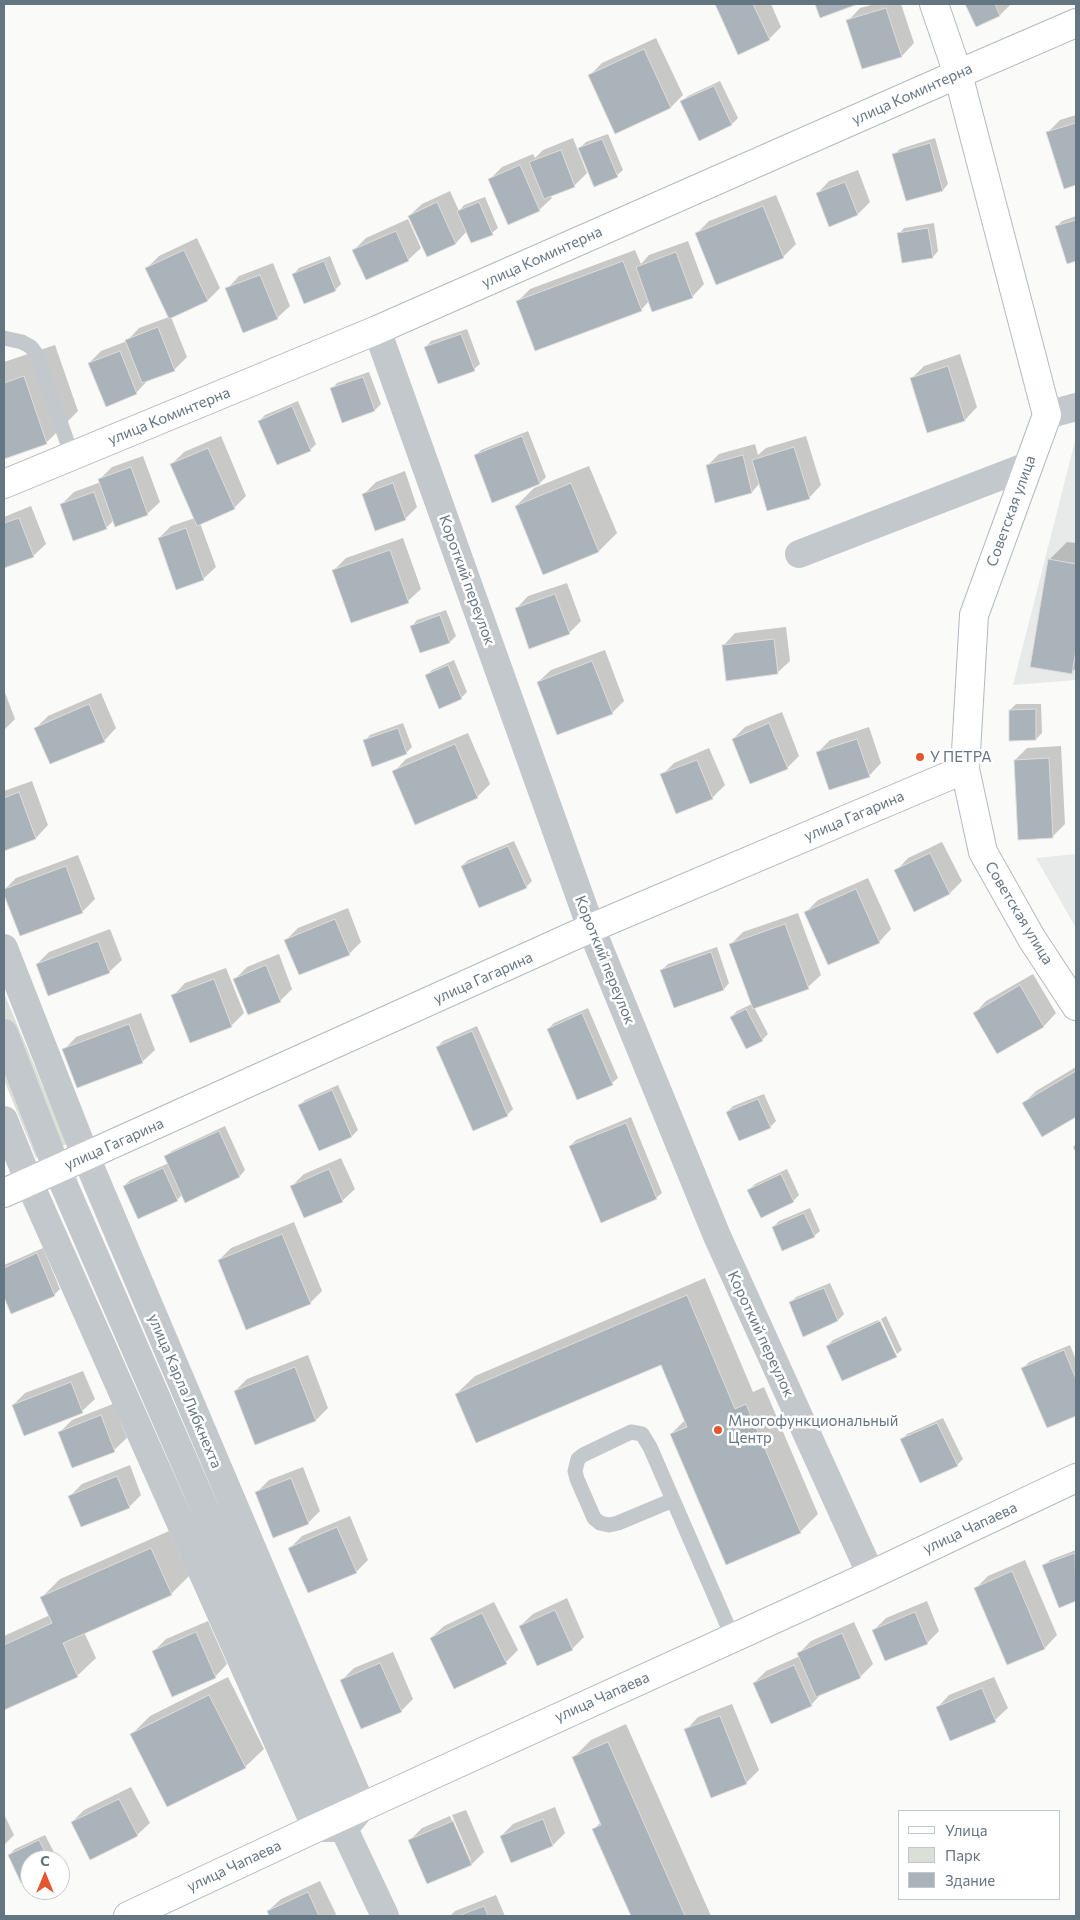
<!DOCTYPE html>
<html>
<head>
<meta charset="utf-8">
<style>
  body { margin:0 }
  #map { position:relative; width:1080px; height:1920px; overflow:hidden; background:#fafaf8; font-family:Commissioner,sans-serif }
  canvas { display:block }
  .frame { position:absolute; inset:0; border:5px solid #657683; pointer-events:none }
  .legend { position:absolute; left:898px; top:1810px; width:162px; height:90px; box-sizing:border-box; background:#fff; border:1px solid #c1c8cd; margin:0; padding:6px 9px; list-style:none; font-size:15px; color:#657683 }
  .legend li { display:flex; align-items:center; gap:10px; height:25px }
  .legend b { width:25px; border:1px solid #c1c8cd }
  .north { position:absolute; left:20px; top:1850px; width:50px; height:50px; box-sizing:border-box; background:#fff; border:1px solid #c1c8cd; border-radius:50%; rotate:0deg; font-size:14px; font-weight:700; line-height:20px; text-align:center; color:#657683 }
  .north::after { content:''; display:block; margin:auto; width:18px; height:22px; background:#e4572e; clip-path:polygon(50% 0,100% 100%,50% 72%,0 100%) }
</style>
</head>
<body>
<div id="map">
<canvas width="1080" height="1920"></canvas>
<div class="frame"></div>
<ul class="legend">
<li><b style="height:6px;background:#fff"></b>Улица</li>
<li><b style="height:14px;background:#dadfd7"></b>Парк</li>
<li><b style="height:14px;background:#aab3b9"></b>Здание</li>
</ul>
<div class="north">С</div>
</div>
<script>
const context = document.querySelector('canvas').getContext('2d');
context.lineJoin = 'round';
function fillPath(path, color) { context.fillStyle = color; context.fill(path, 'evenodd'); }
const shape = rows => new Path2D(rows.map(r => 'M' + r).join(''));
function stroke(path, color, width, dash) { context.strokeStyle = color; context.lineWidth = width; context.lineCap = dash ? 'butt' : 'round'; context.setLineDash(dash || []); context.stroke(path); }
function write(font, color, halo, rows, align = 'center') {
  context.font = font + ' Commissioner,sans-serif'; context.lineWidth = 5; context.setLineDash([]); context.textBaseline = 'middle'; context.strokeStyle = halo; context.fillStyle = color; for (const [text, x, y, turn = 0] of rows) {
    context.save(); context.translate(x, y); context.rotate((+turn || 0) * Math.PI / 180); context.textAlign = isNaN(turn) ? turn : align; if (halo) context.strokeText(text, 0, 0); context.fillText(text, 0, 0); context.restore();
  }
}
fillPath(shape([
  [1076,437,1076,680,1013,685],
  [1076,854,1076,928,1036,858]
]), '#e8e9e9');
fillPath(shape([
  [4,993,67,1144,36,1158,4,1080]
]), '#dadfd7');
fillPath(shape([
  [716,4,771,4,781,27,769,39,739,53],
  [875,4,901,4,914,43,902,56,863,68,848,21,860,8],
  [966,4,1011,4,1000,15,976,26],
  [656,38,683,95,671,107,590,75,602,63],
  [720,81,738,118,732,124,699,139,682,101,688,96],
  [1076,115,1076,184,1065,188,1047,133,1060,120],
  [608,134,623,170,617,175,580,148,586,142],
  [573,138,587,173,575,185,550,195,552,198,539,210,490,179,502,167,533,154,535,158,543,150],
  [935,138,948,184,943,190,894,155,900,149],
  [858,170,870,202,858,214,830,225,817,194,829,181],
  [450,191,459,211,464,205,485,197,498,228,492,233,467,231,456,243,427,256,409,216,422,204],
  [776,195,796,244,783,257,717,283,697,233,709,221],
  [1076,216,1076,259,1068,262,1057,226,1062,221],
  [408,219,421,248,408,260,354,250,366,238],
  [934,223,938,251,933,257,899,234,904,228],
  [197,238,220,288,208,300,171,317,187,357,175,369,148,380,136,393,89,363,101,351,127,341,139,328,169,317,146,269,159,256],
  [688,241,704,284,692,297,649,301,641,310,518,301,530,289,635,250,641,264,649,255],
  [330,256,341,284,335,290,294,274,299,268],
  [273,263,290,306,277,318,227,289,239,276],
  [467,329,480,364,474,369,426,347,431,341],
  [55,345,78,411,46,443,4,458,4,362],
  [960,354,977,407,965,420,928,431,912,378,924,366],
  [369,372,381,404,375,410,332,389,337,383],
  [298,401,316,444,310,450,259,421,265,415],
  [528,431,546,477,540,483,493,501,475,456,481,450],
  [221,436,246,496,234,508,200,523,216,567,203,579,159,538,171,526,195,518,172,464,184,452],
  [806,436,821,485,809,498,760,483,752,492,707,466,719,454,755,444,758,455,766,448],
  [143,456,160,502,147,514,114,520,106,528,62,504,74,492,101,482,100,479,112,467],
  [589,466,617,533,599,551,544,574,516,506,534,488],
  [405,471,417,507,405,519,364,494,376,482],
  [31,506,46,544,33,556,4,567,4,517],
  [403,538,421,589,408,601,334,570,346,558],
  [1067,542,1076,543,1076,668,1072,672,1049,560],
  [567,583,581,621,569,633,516,609,528,596],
  [446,610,456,636,450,642,421,652,412,626,417,620],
  [786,627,790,661,777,673,723,646,735,633],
  [605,650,624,701,612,713,538,682,551,670],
  [454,660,467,692,461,698,426,676,432,670],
  [4,690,15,719,4,730],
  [101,693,116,728,104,741,36,728,48,716],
  [1016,704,1041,704,1042,733,1036,739,1010,710],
  [782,712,799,756,787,768,733,739,745,727],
  [403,723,412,747,406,753,365,741,370,735],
  [869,727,881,763,869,776,818,752,830,740],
  [468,733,490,784,477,797,394,772,406,759],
  [1061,746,1065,824,1052,837,1015,760,1027,748],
  [709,748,725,785,712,798,662,775,674,763],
  [32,781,48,825,36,838,4,850,4,791],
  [514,841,532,881,526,887,462,866,468,860],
  [942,842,962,881,950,893,915,910,896,871,908,858],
  [78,855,95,899,82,912,20,935,4,890,16,878],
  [868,878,891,929,879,942,806,912,818,900],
  [348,908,361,942,349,954,286,940,298,928],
  [798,913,821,975,808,987,754,1007,768,1034,762,1040,731,1017,737,1011,752,1004,730,945,743,932],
  [110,929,122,960,109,972,37,964,49,952],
  [717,947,729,983,724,989,662,970,668,964],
  [279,954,292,989,280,1001,235,979,247,967],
  [226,968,244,1013,232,1025,191,1041,173,996,185,983],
  [1033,974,1056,1013,1044,1026,997,1053,974,1014,986,1001],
  [588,1008,618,1078,612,1083,548,1029,554,1023],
  [141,1013,155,1050,142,1062,64,1050,76,1037],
  [477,1026,513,1109,507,1115,437,1047,443,1041],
  [1076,1067,1076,1116,1043,1136,1024,1103,1036,1091],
  [338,1085,358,1130,352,1136,319,1149,300,1105,305,1100],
  [764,1094,776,1121,770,1127,727,1112,733,1106],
  [631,1117,662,1193,656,1198,570,1146,576,1140],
  [225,1126,245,1170,240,1176,183,1194,178,1199,138,1217,124,1186,130,1180,169,1163,166,1157,172,1151],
  [1076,1144,1076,1153,1073,1147],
  [341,1158,355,1189,342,1201,292,1186,304,1174],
  [787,1169,799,1195,793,1201,749,1190,755,1184],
  [810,1208,820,1231,814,1236,773,1227,779,1221],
  [294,1222,322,1291,310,1303,219,1260,231,1248],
  [43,1248,60,1289,54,1295,12,1313,4,1294,4,1265],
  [705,1278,753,1392,764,1387,818,1514,800,1532,671,1434,685,1420,662,1363,456,1394,475,1376],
  [830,1283,844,1314,838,1320,790,1303,796,1297],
  [886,1316,902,1350,897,1354,881,1319],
  [878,1320,896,1356,827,1346,833,1340],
  [1070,1345,1076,1360,1076,1415,1048,1427,1023,1368,1029,1362],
  [308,1355,328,1408,316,1420,255,1444,235,1391,247,1379],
  [83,1371,95,1399,82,1411,25,1434,13,1405,25,1393],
  [113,1404,127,1438,114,1450,60,1432,72,1420],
  [943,1418,963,1459,957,1465,902,1440,907,1434],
  [130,1465,141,1495,129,1507,70,1496,82,1484],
  [303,1467,320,1511,308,1523,257,1492,269,1480],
  [350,1516,368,1560,356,1572,290,1548,302,1536],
  [169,1531,189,1576,171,1594,84,1632,96,1658,77,1676,4,1709,4,1636,50,1615,42,1597,60,1579],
  [1076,1550,1076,1600,1059,1606,1044,1566,1050,1560],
  [1025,1560,1057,1635,1045,1648,1008,1663,976,1588,988,1576],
  [567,1598,584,1637,572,1649,520,1626,533,1614],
  [927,1601,939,1631,927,1643,874,1630,886,1618],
  [494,1602,518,1650,506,1662,431,1638,444,1626],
  [208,1621,227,1664,215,1677,154,1651,166,1639],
  [854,1622,873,1664,860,1677,822,1693,811,1705,754,1683,766,1671,800,1656,799,1653,811,1641],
  [393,1652,413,1699,401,1711,341,1681,354,1668],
  [228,1677,264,1749,245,1767,132,1734,150,1716],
  [994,1677,1008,1708,995,1720,937,1708,949,1695],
  [732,1704,759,1770,746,1783,712,1796,686,1730,698,1717],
  [626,1724,711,1916,632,1916,594,1829,601,1822,573,1758,591,1740],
  [131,1787,150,1823,137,1835,72,1822,84,1810],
  [555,1807,565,1833,553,1845,511,1861,501,1836,513,1824],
  [466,1810,484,1852,472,1864,410,1840,422,1828,450,1816,469,1860,471,1860,452,1815],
  [4,1814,14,1835,4,1845],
  [45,1835,58,1860,30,1860,30,1878,9,1855,15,1849],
  [320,1881,336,1914,334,1916,271,1916,268,1911,281,1899],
  [496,1895,505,1916,450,1916,455,1911]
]), '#0003');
const building = shape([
  [715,4,753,4,770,40,738,55,715,4],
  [815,4,858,4,820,18,815,4],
  [965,4,995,4,1000,16,976,27,965,4],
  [886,8,902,57,862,69,846,20,886,8],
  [644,49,671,108,615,134,588,75,644,49],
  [714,86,732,125,699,141,680,101,714,86],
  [1076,123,1076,185,1064,189,1046,132,1076,123],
  [602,139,618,177,594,187,578,148,602,139],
  [930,143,943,191,906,201,892,154,930,143],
  [561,150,575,187,544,199,529,162,561,150],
  [520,165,540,211,508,225,488,179,520,165],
  [845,182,858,215,829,227,816,193,845,182],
  [437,202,456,244,427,257,408,216,437,202],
  [479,202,493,235,471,243,457,211,479,202],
  [763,206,784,258,716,285,695,233,763,206],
  [1076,220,1076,261,1067,264,1055,226,1076,220],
  [928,228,933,258,902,263,897,233,928,228],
  [396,231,409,261,366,280,352,250,396,231],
  [184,250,208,301,169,319,145,268,184,250],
  [676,252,693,298,652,312,636,267,676,252],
  [324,261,336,291,304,304,292,274,324,261],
  [623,261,642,311,535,351,516,301,623,261],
  [260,275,278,319,243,333,225,288,260,275],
  [158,327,175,371,142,383,125,340,158,327],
  [461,334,475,371,438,384,424,347,461,334],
  [120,351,137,394,106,407,88,363,120,351],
  [948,366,965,421,927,433,910,378,948,366],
  [24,376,47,444,4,459,4,383,24,376],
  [363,377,375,411,342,423,330,388,363,377],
  [292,406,311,451,277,465,258,421,292,406],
  [522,436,540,484,492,503,474,455,522,436],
  [794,447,810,499,767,511,752,460,794,447],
  [208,448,235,509,197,526,170,464,208,448],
  [743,455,752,493,715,503,706,465,743,455],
  [131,467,148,515,115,527,98,479,131,467],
  [393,483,406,520,375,531,362,494,393,483],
  [571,483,599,552,543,575,515,506,571,483],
  [94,492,107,529,73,541,60,504,94,492],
  [19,518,34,557,4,568,4,523,19,518],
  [186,528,204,580,176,590,158,538,186,528],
  [390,550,409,603,351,623,332,570,390,550],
  [1048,559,1076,564,1076,650,1072,674,1030,667,1048,559],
  [555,594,570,634,529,649,515,608,555,594],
  [440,615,450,643,420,653,410,626,440,615],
  [774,639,778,674,726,681,722,645,774,639],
  [592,661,613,714,557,735,537,682,592,661],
  [448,665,462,699,439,709,425,675,448,665],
  [89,704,105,742,50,764,34,728,89,704],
  [1036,709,1036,740,1009,741,1009,710,1036,709],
  [769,723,788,769,750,784,732,739,769,723],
  [398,728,407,754,372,767,363,740,398,728],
  [857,739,870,777,829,790,816,752,857,739],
  [455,744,478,798,415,825,392,771,455,744],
  [1049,758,1053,838,1018,840,1014,760,1049,758],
  [697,760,713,799,676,814,660,774,697,760],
  [19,792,36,839,4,851,4,798,19,792],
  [508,846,527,888,479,908,461,866,508,846],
  [930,853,950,894,914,912,894,870,930,853],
  [66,866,83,913,20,936,4,895,4,889,66,866],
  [856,889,880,943,828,965,804,912,856,889],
  [335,919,350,955,299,975,284,940,335,919],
  [785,924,809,989,753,1009,729,944,785,924],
  [98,941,110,973,48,996,36,964,98,941],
  [711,952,724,990,674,1008,660,970,711,952],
  [266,965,281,1002,248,1015,233,979,266,965],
  [214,979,232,1027,190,1043,171,995,214,979],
  [1020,985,1044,1027,997,1054,973,1013,1020,985],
  [746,1009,763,1041,746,1049,730,1017,746,1009],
  [582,1013,613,1085,577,1100,547,1029,582,1013],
  [129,1024,143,1063,77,1088,62,1049,129,1024],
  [472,1031,508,1116,473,1131,436,1047,472,1031],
  [1076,1071,1076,1117,1042,1137,1022,1103,1076,1071],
  [332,1090,352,1137,319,1151,298,1105,332,1090],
  [758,1099,771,1128,739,1141,726,1112,758,1099],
  [626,1123,657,1199,601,1223,569,1146,626,1123],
  [219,1131,240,1177,185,1203,164,1156,219,1131],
  [163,1168,178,1201,138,1219,123,1186,163,1168],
  [329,1169,343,1202,304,1218,290,1186,329,1169],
  [781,1174,794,1202,761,1218,747,1190,781,1174],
  [804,1213,815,1237,782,1251,772,1227,804,1213],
  [282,1234,311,1304,246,1330,218,1260,282,1234],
  [37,1253,55,1296,11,1314,4,1297,4,1268,37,1253],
  [824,1288,838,1321,803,1337,789,1302,824,1288],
  [687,1295,735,1409,746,1404,801,1533,726,1565,670,1434,687,1427,661,1365,476,1443,455,1394,687,1295],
  [880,1321,897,1357,842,1381,826,1346,880,1321],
  [1064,1350,1076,1379,1076,1416,1047,1428,1021,1368,1064,1350],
  [295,1367,316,1421,255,1445,234,1391,295,1367],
  [71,1382,83,1413,24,1436,12,1405,71,1382],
  [101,1415,115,1452,72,1468,58,1432,101,1415],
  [937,1423,958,1466,920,1483,900,1439,937,1423],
  [117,1476,130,1508,81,1527,68,1496,117,1476],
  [291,1478,309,1524,273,1538,255,1492,291,1478],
  [337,1527,357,1573,308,1593,288,1548,337,1527],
  [151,1548,172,1595,63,1643,78,1677,4,1710,4,1645,52,1623,40,1597,151,1548],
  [1075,1553,1076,1601,1059,1608,1042,1565,1075,1553],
  [1012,1571,1045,1649,1007,1665,974,1588,1012,1571],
  [555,1610,573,1650,537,1666,519,1626,555,1610],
  [915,1612,928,1644,885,1661,872,1630,915,1612],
  [482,1613,507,1664,454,1689,430,1638,482,1613],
  [196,1632,216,1678,172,1697,152,1651,196,1632],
  [842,1633,861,1678,816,1697,797,1653,842,1633],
  [380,1663,402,1712,361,1729,340,1680,380,1663],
  [794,1665,812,1706,771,1724,753,1683,794,1665],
  [982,1688,996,1722,950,1741,936,1707,982,1688],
  [209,1695,246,1768,167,1807,130,1734,209,1695],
  [720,1716,747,1784,711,1798,684,1729,720,1716],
  [608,1742,685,1916,631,1916,592,1829,601,1825,572,1757,608,1742],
  [119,1799,138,1836,90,1860,71,1822,119,1799],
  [543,1819,553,1846,511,1863,500,1836,543,1819],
  [453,1821,472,1865,427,1884,408,1840,453,1821],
  [39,1840,49,1860,30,1860,30,1879,21,1883,8,1855,39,1840],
  [308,1892,319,1916,269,1916,267,1911,308,1892],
  [484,1906,488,1916,458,1916,484,1906]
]);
fillPath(building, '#aab3b9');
stroke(building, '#dcdcda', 1);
const secondary = shape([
  [934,4,958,74,1047,415,974,615,965,769,983,852,1032,939,1076,1006],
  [4,484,377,330,958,74,1076,23],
  [4,1193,591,928,965,769],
  [128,1916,316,1828,871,1575,1076,1478]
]);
stroke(secondary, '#b3babf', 30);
stroke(shape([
  [4,338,22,342,31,347,37,355,72,456],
  [673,1500,618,1523,609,1525,600,1523,594,1518,577,1479,575,1471,578,1459,583,1455,631,1432,642,1434,650,1447,733,1638]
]), '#c3c8cc', 15);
stroke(shape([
  [377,330,591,928,717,1236,871,1575],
  [1047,415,1076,407],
  [799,554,1027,466],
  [4,948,86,1157,362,1807,347,1825],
  [4,1033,57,1169,339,1817],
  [4,1120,29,1182,316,1828,341,1828],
  [344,1829,385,1916]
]), '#c3c8cc', 28);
stroke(secondary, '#fff', 28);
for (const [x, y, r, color] of [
  [920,757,5,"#e4572e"],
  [718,1430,5,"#e4572e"]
]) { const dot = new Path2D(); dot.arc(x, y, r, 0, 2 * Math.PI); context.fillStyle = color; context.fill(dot); stroke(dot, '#fff', 2); }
write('15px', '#657683', '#fff', [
  ["улица Коминтерна",912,94,-24],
  ["улица Коминтерна",542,257,-24],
  ["улица Коминтерна",169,416,-22],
  ["Советская улица",1011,511,-70],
  ["Короткий переулок",467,580,70],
  ["улица Гагарина",854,816,-23],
  ["Советская улица",1019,913,59],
  ["Короткий переулок",605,960,68],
  ["улица Гагарина",483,978,-24],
  ["улица Гагарина",114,1144,-24],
  ["Короткий переулок",761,1334,65],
  ["улица Карла Либкнехта",185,1391,67],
  ["улица Чапаева",970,1528,-25],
  ["улица Чапаева",602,1697,-24],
  ["улица Чапаева",234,1866,-25]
]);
write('15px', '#657683', '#fff', [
  ["У ПЕТРА",930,757],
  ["Многофункциональный",728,1421],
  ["Центр",728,1438]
], 'left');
</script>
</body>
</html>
